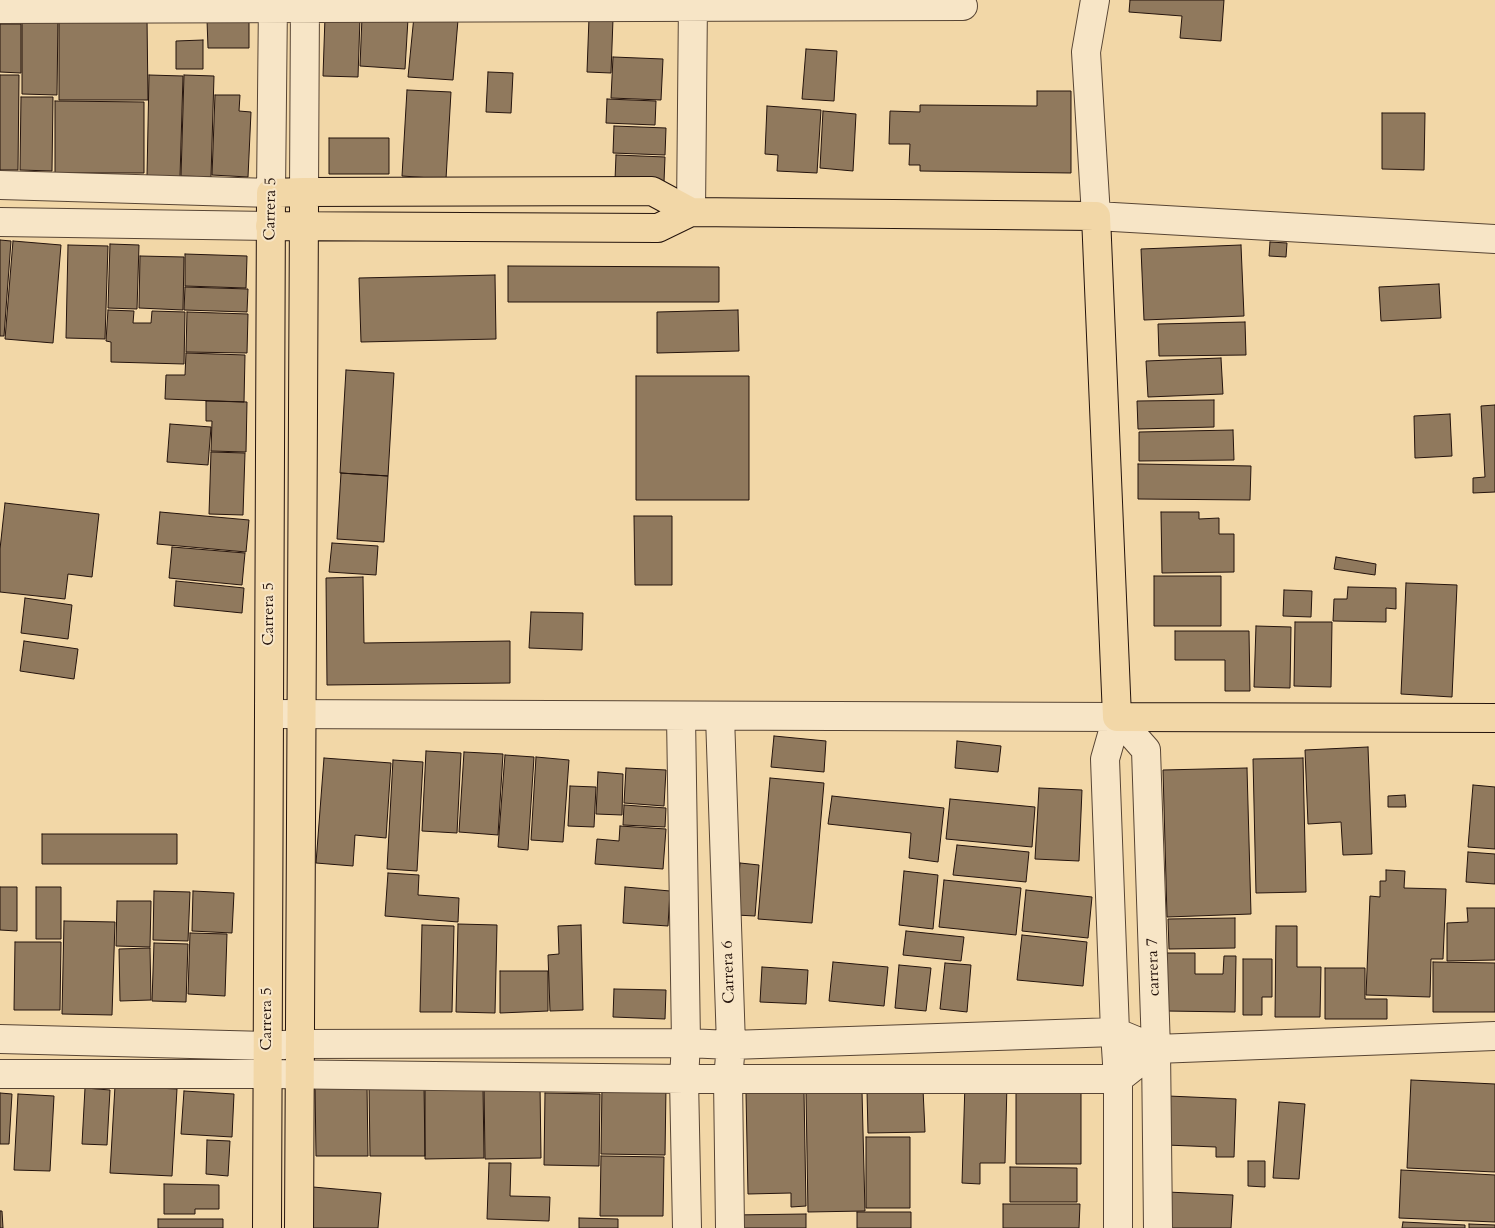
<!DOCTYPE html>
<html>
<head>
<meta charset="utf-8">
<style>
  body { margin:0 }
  canvas { display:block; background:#f2d7a7 }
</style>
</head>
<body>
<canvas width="1495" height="1228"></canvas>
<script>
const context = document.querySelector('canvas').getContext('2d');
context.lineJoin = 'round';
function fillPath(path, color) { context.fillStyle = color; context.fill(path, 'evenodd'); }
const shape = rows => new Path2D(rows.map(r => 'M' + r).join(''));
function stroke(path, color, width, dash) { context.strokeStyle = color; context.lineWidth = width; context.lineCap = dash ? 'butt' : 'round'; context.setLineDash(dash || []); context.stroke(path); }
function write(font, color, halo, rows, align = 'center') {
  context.font = font + ' Cardo,serif'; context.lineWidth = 4; context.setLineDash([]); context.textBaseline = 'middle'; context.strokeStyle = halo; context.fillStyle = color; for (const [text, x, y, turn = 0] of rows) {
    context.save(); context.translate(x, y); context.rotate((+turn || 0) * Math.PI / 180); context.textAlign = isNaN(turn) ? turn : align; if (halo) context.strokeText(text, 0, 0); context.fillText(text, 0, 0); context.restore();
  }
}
const building = shape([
  [1130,0,1224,0,1221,41,1180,38,1182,16,1129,12,1130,0],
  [22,16,58,17,57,95,22,94,22,16],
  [414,16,458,20,453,80,408,77,414,16],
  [325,17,360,18,358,77,323,76,325,17],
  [362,17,408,19,405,69,360,66,362,17],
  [59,18,147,18,148,100,59,100,59,18],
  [589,18,613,19,611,73,587,72,589,18],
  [207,20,249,20,249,48,208,48,207,20],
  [0,24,21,24,21,73,0,72,0,24],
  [203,40,203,69,176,69,176,41,203,40],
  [806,49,837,51,834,101,802,99,806,49],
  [613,57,663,59,661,100,611,98,613,57],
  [488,72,513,73,511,113,486,112,488,72],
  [0,75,19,75,18,170,0,170,0,75],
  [149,75,183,76,180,177,147,176,149,75],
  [184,75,214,76,211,177,181,176,184,75],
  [407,90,451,92,446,179,402,176,407,90],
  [1037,91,1071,91,1071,173,920,171,920,165,909,165,910,144,889,144,890,111,920,112,920,105,1037,106,1037,91],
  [215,95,240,95,239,111,251,112,248,177,212,175,215,95],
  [21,97,53,97,52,171,20,170,21,97],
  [607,99,656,101,655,125,606,123,607,99],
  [55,101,144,102,144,173,55,173,55,101],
  [767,106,821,110,817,173,777,171,778,155,765,154,767,106],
  [823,111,856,114,853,171,820,168,823,111],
  [1382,113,1425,113,1424,170,1382,169,1382,113],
  [614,126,666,128,665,155,613,153,614,126],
  [329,138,389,138,389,174,329,174,329,138],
  [616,155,665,157,664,182,615,180,616,155],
  [0,240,11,241,4,336,0,336,0,240],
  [13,241,61,245,53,343,5,339,13,241],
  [1270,242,1287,243,1286,257,1269,256,1270,242],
  [110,244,139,245,137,309,108,308,110,244],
  [68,245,108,246,105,339,66,338,68,245],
  [1241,245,1244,316,1144,320,1141,249,1241,245],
  [185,254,247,256,246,288,185,286,185,254],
  [140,256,184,257,183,310,139,308,140,256],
  [508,266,719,267,719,302,508,302,508,266],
  [495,275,496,339,361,342,359,278,495,275],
  [1439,284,1441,318,1381,321,1379,287,1439,284],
  [185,287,248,289,247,312,184,310,185,287],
  [108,310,134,311,133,323,151,323,152,311,185,312,184,364,111,362,111,342,106,341,108,310],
  [738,310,739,351,657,353,657,312,738,310],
  [187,312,248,314,247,353,186,352,187,312],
  [1245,322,1246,355,1159,356,1158,324,1245,322],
  [186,353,245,355,244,402,165,399,166,375,185,375,186,353],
  [1221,358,1223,394,1148,397,1146,361,1221,358],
  [346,370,394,373,388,476,340,473,346,370],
  [636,376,749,376,749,500,636,500,636,376],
  [1214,400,1214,427,1138,429,1137,401,1214,400],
  [206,401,247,402,246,452,211,451,212,421,206,421,206,401],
  [1495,405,1495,492,1473,493,1473,478,1485,477,1481,406,1495,405],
  [1450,414,1452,456,1415,458,1414,416,1450,414],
  [170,424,211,427,208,465,167,462,170,424],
  [1233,430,1234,460,1139,461,1139,432,1233,430],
  [211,452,245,453,243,515,209,514,211,452],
  [1138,464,1251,466,1250,500,1138,499,1138,464],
  [341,473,388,476,384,542,337,539,341,473],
  [5,503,99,514,92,577,68,574,65,599,0,592,0,549,5,503],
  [160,512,249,520,246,552,157,544,160,512],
  [1161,512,1199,512,1199,519,1219,518,1219,534,1234,534,1234,572,1162,573,1161,512],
  [634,516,672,516,672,585,635,585,634,516],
  [332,543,378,546,376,575,329,572,332,543],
  [172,547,245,553,242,585,169,578,172,547],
  [1336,557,1376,564,1375,575,1334,569,1336,557],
  [1154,576,1221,576,1221,626,1154,626,1154,576],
  [363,577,364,643,510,641,510,683,327,685,326,578,363,577],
  [176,581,244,588,242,613,174,606,176,581],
  [1406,583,1457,585,1452,697,1401,694,1406,583],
  [1348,587,1396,588,1396,609,1386,608,1386,622,1333,621,1334,599,1347,599,1348,587],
  [1284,590,1312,591,1311,617,1283,616,1284,590],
  [25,598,72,605,68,639,21,633,25,598],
  [531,612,583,613,582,650,529,648,531,612],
  [1295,622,1332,622,1331,687,1294,686,1295,622],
  [1256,626,1291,627,1290,688,1254,687,1256,626],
  [1175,631,1249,631,1250,691,1225,691,1225,660,1175,660,1175,631],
  [24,641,78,649,74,679,20,671,24,641],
  [774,736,826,741,824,772,771,767,774,736],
  [957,741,1001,746,998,772,955,768,957,741],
  [1368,747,1372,854,1343,855,1341,822,1308,824,1305,750,1368,747],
  [426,751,461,753,457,833,422,831,426,751],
  [464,752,503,754,498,835,459,832,464,752],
  [505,755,534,757,528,850,498,847,505,755],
  [536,757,569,760,563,842,531,840,536,757],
  [324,758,391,763,386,838,355,835,353,866,316,863,324,758],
  [1303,758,1306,892,1256,893,1253,759,1303,758],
  [393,760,423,762,417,871,387,869,393,760],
  [626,768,666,770,664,806,624,803,626,768],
  [1247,768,1251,914,1167,917,1163,770,1247,768],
  [598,772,623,774,622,815,596,814,598,772],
  [770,778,824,783,812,923,758,919,770,778],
  [1473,785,1495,787,1495,849,1468,847,1473,785],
  [570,786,596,787,594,827,568,826,570,786],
  [1039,788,1082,790,1079,861,1035,859,1039,788],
  [1405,795,1406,807,1388,807,1388,796,1405,795],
  [832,796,944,808,938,862,909,858,911,833,828,824,832,796],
  [950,799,1035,807,1032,847,946,839,950,799],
  [624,805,666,808,665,827,623,825,624,805],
  [620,826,666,829,663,869,595,864,597,839,619,841,620,826],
  [42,834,177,834,177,864,42,864,42,834],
  [957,845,1029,852,1026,882,953,875,957,845],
  [1468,852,1495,854,1495,884,1466,882,1468,852],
  [740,863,759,865,755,916,736,915,740,863],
  [1386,870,1405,871,1404,888,1446,889,1443,959,1431,959,1430,997,1366,995,1370,896,1380,897,1380,881,1386,881,1386,870],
  [904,871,938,875,933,929,899,925,904,871],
  [388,873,419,875,418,895,459,898,458,922,385,916,388,873],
  [944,880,1021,888,1016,935,939,927,944,880],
  [0,887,17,887,17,931,0,930,0,887],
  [36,887,61,887,61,939,36,939,36,887],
  [625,887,670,891,668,926,623,923,625,887],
  [1026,890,1092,897,1088,938,1022,931,1026,890],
  [154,891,190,892,188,941,153,940,154,891],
  [193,891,234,893,232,933,192,931,193,891],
  [117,901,151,901,150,947,116,946,117,901],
  [1467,908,1495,908,1495,960,1447,961,1447,923,1468,922,1467,908],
  [1235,918,1235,948,1169,949,1168,919,1235,918],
  [64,921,115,922,112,1015,62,1014,64,921],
  [458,924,497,925,495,1013,456,1012,458,924],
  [422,925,454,926,452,1012,420,1012,422,925],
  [581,925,583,1010,550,1011,548,955,559,954,558,926,581,925],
  [1276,926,1297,926,1297,967,1321,967,1320,1017,1275,1017,1276,926],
  [906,931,964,937,961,961,903,955,906,931],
  [190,933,227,934,225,996,188,994,190,933],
  [1022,935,1087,942,1083,986,1017,980,1022,935],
  [15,942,61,942,60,1010,14,1010,15,942],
  [154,943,188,944,186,1002,152,1001,154,943],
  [150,948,151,1000,120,1001,119,949,150,948],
  [1167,953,1195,953,1195,974,1223,974,1224,956,1236,956,1235,1012,1166,1011,1167,953],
  [1243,959,1272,959,1272,997,1262,997,1262,1015,1243,1015,1243,959],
  [833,962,888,967,884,1006,829,1001,833,962],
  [1433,962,1495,963,1495,1012,1433,1012,1433,962],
  [945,963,971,965,967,1012,940,1009,945,963],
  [899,965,931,968,926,1011,895,1008,899,965],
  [762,967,808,970,806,1004,760,1002,762,967],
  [1325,968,1365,968,1365,999,1387,999,1387,1019,1325,1019,1325,968],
  [500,971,548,971,548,1011,500,1013,500,971],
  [614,989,666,990,665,1019,613,1017,614,989],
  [1411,1080,1495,1084,1495,1172,1407,1168,1411,1080],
  [965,1083,1007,1084,1005,1163,980,1163,980,1184,962,1183,965,1083],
  [424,1084,425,1156,370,1156,369,1085,424,1084],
  [540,1084,541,1158,485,1159,484,1085,540,1084],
  [367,1085,368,1156,316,1156,315,1086,367,1085],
  [483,1085,484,1158,425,1159,425,1086,483,1085],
  [115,1086,177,1089,172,1176,110,1173,115,1086],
  [602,1086,666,1087,665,1155,601,1154,602,1086],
  [85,1088,110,1090,107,1145,82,1144,85,1088],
  [923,1089,925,1132,868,1133,867,1091,923,1089],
  [1016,1089,1081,1089,1081,1164,1016,1164,1016,1089],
  [184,1091,234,1094,232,1137,181,1134,184,1091],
  [862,1091,865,1211,808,1212,806,1093,862,1091],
  [804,1092,806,1206,791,1207,791,1193,748,1194,746,1093,804,1092],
  [0,1093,12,1094,9,1144,0,1144,0,1093],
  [545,1093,600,1094,599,1166,544,1165,545,1093],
  [18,1094,54,1096,50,1171,14,1170,18,1094],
  [1168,1096,1236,1099,1234,1157,1216,1157,1216,1147,1166,1145,1168,1096],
  [1279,1102,1305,1104,1299,1179,1273,1178,1279,1102],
  [866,1137,910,1137,910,1208,866,1208,866,1137],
  [207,1140,230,1141,228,1176,206,1174,207,1140],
  [601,1156,664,1157,663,1216,600,1216,601,1156],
  [1248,1161,1265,1161,1265,1187,1248,1186,1248,1161],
  [489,1163,511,1163,510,1196,550,1197,549,1221,487,1219,489,1163],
  [1010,1167,1077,1168,1077,1202,1010,1202,1010,1167],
  [1401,1170,1495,1175,1495,1222,1399,1218,1401,1170],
  [164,1184,219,1185,219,1209,195,1209,195,1214,164,1214,164,1184],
  [313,1187,381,1193,378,1228,309,1228,313,1187],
  [1167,1192,1233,1195,1231,1228,1165,1228,1167,1192],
  [1003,1204,1080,1204,1079,1228,1003,1228,1003,1204],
  [0,1211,2,1211,3,1228,0,1228,0,1211],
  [857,1212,911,1212,911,1228,857,1228,857,1212],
  [806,1214,806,1228,733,1228,733,1215,806,1214],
  [579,1218,618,1219,618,1228,579,1228,579,1218],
  [158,1219,223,1219,223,1228,158,1228,158,1219],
  [1403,1222,1465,1225,1465,1228,1402,1228,1403,1222],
  [1469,1224,1495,1225,1495,1228,1469,1228,1469,1224]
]);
fillPath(building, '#90795d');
stroke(building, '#25140d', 1);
const minor = shape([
  [1095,0,1086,52,1096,216,1495,239],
  [0,9,963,6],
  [0,185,271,193,273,0],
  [304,192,305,0],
  [691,212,693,0],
  [0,222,270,226],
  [269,714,1117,717],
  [681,716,686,1043,684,1079,687,1228],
  [720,716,731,1045,728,1079,730,1228],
  [1117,717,1146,750,1156,1049,1158,1228],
  [1117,717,1105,759,1115,1032,1118,1079,1118,1228],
  [0,1039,267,1046,300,1044,686,1043,731,1045,1115,1032,1156,1049,1495,1036],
  [0,1074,267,1074,684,1079,1118,1079,1156,1049]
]);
const major = shape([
  [270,226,658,228,691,212,1096,216,1117,717,1495,718],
  [267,1228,271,193,304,192,652,191,691,212],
  [299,1228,304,207]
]);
stroke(minor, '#584534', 30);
stroke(major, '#25140d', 30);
stroke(minor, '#f7e5c6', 28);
stroke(major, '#f2d7a7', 28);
write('16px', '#25140d', '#f7e5c6', [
  ["Carrera 5",271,209,-89],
  ["Carrera 5",269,614,-90],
  ["carrera 7",1154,967,-92],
  ["Carrera 6",729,972,-92],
  ["Carrera 5",267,1019,-90]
]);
</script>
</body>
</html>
